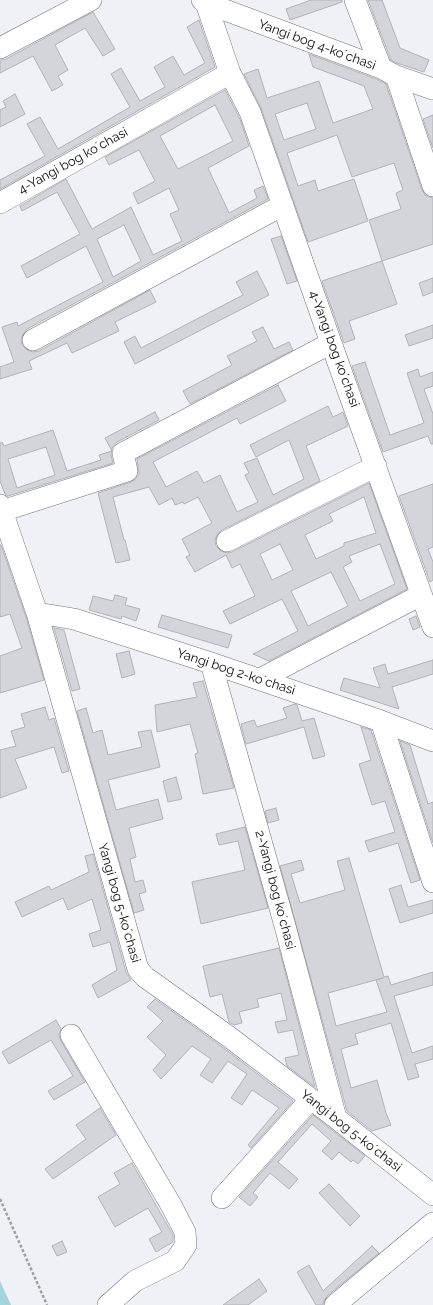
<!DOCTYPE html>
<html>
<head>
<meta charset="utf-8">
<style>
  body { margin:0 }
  canvas { display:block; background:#eff1f7 }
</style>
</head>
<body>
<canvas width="433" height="1305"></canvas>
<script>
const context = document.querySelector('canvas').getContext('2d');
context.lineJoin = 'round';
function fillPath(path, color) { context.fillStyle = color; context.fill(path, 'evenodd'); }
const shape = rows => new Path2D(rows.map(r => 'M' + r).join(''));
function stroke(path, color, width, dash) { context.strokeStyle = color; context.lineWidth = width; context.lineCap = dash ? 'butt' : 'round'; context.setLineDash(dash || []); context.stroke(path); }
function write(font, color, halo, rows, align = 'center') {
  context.font = font + ' Raleway,sans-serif'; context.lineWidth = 3.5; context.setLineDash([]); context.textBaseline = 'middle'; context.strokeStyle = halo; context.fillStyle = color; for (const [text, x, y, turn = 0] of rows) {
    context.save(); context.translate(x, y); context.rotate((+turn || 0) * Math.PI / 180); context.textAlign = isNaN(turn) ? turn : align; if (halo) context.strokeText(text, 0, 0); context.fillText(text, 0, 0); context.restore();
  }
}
fillPath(shape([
  [0,1281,11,1305,0,1305]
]), '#a5d4da');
const building = shape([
  [311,0,342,0,342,2,290,20,286,9,311,0],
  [368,0,382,0,400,48,429,60,424,72,397,63,391,60,368,0],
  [93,12,115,49,103,56,85,28,55,45,68,70,58,76,63,85,52,91,33,56,0,73,0,60,6,59,93,12],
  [199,20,215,67,0,189,0,180,45,156,27,124,40,117,58,149,130,107,111,74,121,68,140,101,165,87,154,67,173,56,184,75,205,63,187,27,199,20],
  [309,54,376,79,386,84,422,190,425,195,433,198,433,244,382,261,369,220,401,209,396,193,403,190,394,163,352,177,337,135,287,153,298,186,315,180,318,191,354,179,368,221,308,242,261,108,244,74,258,69,267,98,319,81,333,123,373,109,364,86,313,67,309,54],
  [307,103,316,129,284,140,275,114,307,103],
  [225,90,240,119,249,146,208,168,229,213,257,198,254,190,263,186,268,199,27,329,23,334,21,340,22,345,27,350,33,352,39,351,150,290,156,302,115,322,119,331,72,353,67,343,29,361,32,369,0,379,0,367,14,362,2,327,17,322,18,326,103,282,86,246,27,278,21,266,80,234,57,192,22,211,20,206,66,179,92,229,131,207,153,255,182,241,170,214,179,210,169,188,138,204,133,193,155,181,139,150,109,165,105,157,225,90],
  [215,105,233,141,178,169,160,136,215,105],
  [124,225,141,261,113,277,97,239,124,225],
  [15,94,25,114,0,127,0,110,6,107,3,101,15,94],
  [433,115,433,148,423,119,433,115],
  [281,236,297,281,287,284,271,239,281,236],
  [382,261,397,304,349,321,355,339,344,343,322,281,382,261],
  [257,271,269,295,135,364,124,342,135,336,141,348,243,295,236,282,257,271],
  [433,278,433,292,423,296,419,283,433,278],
  [433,325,433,338,409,346,405,335,433,325],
  [263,327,274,349,289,342,293,350,190,404,183,391,232,365,227,356,257,341,252,332,263,327],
  [365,362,390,435,424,423,407,373,418,369,420,377,433,372,433,386,424,389,433,414,433,444,431,444,428,436,383,452,352,366,365,362],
  [278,385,286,401,240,424,237,418,153,462,166,487,197,471,204,483,220,475,237,512,258,502,245,475,249,473,244,463,257,458,273,495,304,479,289,440,256,457,250,445,328,406,333,417,343,412,348,426,306,446,320,481,222,530,217,535,215,540,216,546,221,551,227,553,232,552,369,483,407,589,269,661,253,654,298,631,282,599,230,624,223,611,255,596,240,564,232,568,226,555,195,572,186,557,190,555,182,539,212,523,198,497,184,504,183,502,175,505,172,498,159,505,149,487,113,497,124,540,125,540,130,560,116,563,98,493,131,482,135,480,139,474,137,459,278,385],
  [364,497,376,533,344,543,344,546,316,559,305,535,333,521,329,514,364,497],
  [280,544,293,570,272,580,260,554,280,544],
  [380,544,395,584,360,601,343,567,352,562,349,556,380,544],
  [331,572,348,606,308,626,291,591,331,572],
  [155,412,159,420,117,442,112,448,111,455,113,463,8,496,5,494,0,481,0,443,2,442,4,446,53,430,67,471,101,460,99,455,112,451,105,438,155,412],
  [46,447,55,475,17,488,8,459,46,447],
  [433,484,433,547,428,549,433,562,433,580,430,582,399,496,433,484],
  [0,545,1,545,26,617,44,680,0,693,0,656,22,648,10,614,0,617,0,545],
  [115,595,127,598,125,605,140,609,136,621,122,616,121,619,89,610,93,596,113,601,115,595],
  [162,615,232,635,228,648,158,627,162,615],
  [416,616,420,627,413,630,409,619,416,616],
  [54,628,64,630,80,689,72,691,54,628],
  [129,651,135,674,122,678,116,654,129,651],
  [433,660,433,674,392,687,399,709,340,690,344,678,380,688,373,668,385,664,388,674,433,660],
  [203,681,234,788,203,794,195,754,198,753,190,724,157,732,155,705,197,697,193,683,203,681],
  [295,704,297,705,302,721,314,718,325,756,313,759,304,727,246,744,241,724,254,720,257,727,287,718,283,708,295,704],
  [45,707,49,720,54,718,69,771,62,773,54,747,15,759,27,788,0,798,0,750,16,746,11,731,25,727,21,714,45,707],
  [86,708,93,733,102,730,108,755,142,747,138,732,151,730,160,767,108,780,116,810,158,799,163,819,129,828,136,857,130,859,135,882,143,880,146,892,139,894,144,910,134,913,77,711,86,708],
  [361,727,371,730,420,880,411,883,398,843,369,852,365,841,395,832,385,801,372,805,359,764,371,760,361,727],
  [400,741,410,745,428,804,433,802,433,843,400,741],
  [176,777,182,799,168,802,163,781,176,777],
  [276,808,279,820,268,823,265,811,276,808],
  [245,827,268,908,201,924,192,882,245,870,238,841,219,845,216,834,245,827],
  [93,854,126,972,131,980,98,998,92,985,117,970,110,942,93,947,89,934,101,930,92,899,68,910,63,898,22,917,15,902,49,886,51,890,89,872,85,856,93,854],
  [349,858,384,977,388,976,391,985,433,972,433,985,394,996,412,1053,433,1046,433,1059,415,1064,419,1077,408,1080,391,1023,355,1034,358,1044,341,1049,351,1088,377,1080,386,1113,391,1125,372,1131,347,1111,280,866,301,860,304,870,291,874,300,903,345,890,337,861,349,858],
  [383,978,376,980,387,1012,336,1026,328,993,383,978],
  [401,885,408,907,433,900,433,913,400,923,389,889,401,885],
  [279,948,315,1087,287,1066,285,1058,299,1055,293,1030,278,1033,275,1022,287,1020,281,993,257,999,259,1007,239,1012,242,1023,234,1025,229,1022,222,994,210,997,203,966,279,948],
  [155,999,221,1046,293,1101,251,1148,248,1145,279,1108,252,1090,242,1105,231,1098,247,1074,228,1061,212,1083,200,1075,211,1059,192,1046,161,1079,153,1070,166,1055,147,1037,163,1021,147,1007,155,999],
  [56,1020,61,1029,59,1035,61,1041,85,1082,54,1100,48,1091,73,1076,51,1040,9,1064,2,1052,56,1020],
  [100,1108,116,1135,53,1179,45,1169,86,1139,76,1125,100,1108],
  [313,1115,365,1156,358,1164,353,1160,351,1162,339,1152,332,1160,322,1151,331,1141,312,1124,278,1162,298,1179,289,1189,270,1173,253,1193,258,1197,250,1206,239,1197,313,1115],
  [132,1163,173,1235,173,1242,156,1252,149,1239,162,1232,148,1208,115,1227,98,1197,120,1184,114,1173,132,1163],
  [329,1184,360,1216,350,1226,319,1193,329,1184],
  [62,1241,67,1252,57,1256,52,1246,62,1241],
  [372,1246,379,1253,327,1296,324,1301,323,1305,316,1305,297,1272,309,1265,323,1291,372,1246],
  [259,1279,267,1291,248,1305,223,1305,259,1279]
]);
fillPath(building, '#d4d4db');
stroke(building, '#b2b2b8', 1);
const minor = shape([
  [202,0,206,3,381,68,396,76,433,89],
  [355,0,381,68],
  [206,3,230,73,250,112,331,343,433,627],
  [0,48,91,0],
  [396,76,433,186],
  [0,203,230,73],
  [33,340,283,205],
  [0,505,37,613,138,969,145,977,228,1036,336,1118,433,1195],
  [2,511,127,471,123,453,331,343],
  [227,541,376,466],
  [37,613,74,619,211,663,381,721,433,741],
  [211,663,285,926,336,1118],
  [260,679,421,595],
  [381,721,433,882],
  [71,1035,171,1205,185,1232,186,1245,175,1261,135,1281,108,1305],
  [222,1198,311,1099],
  [335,1305,433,1223]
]);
stroke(minor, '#74757b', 22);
stroke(shape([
  [0,1199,47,1305]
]), '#9fa0a5', 2.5, [3, 2]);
stroke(minor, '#fff', 21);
write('13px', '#0c0c0e', '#fefefe', [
  ["Yangi bog 4-koʼchasi",317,45,20],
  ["4-Yangi bog koʼchasi",73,161,-29],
  ["4-Yangi bog koʼchasi",334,349,70],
  ["Yangi bog 2-koʼchasi",236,672,18],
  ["2-Yangi bog koʼchasi",275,890,75],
  ["Yangi bog 5-koʼchasi",119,903,74],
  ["Yangi bog 5-koʼchasi",351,1131,38]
]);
</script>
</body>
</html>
